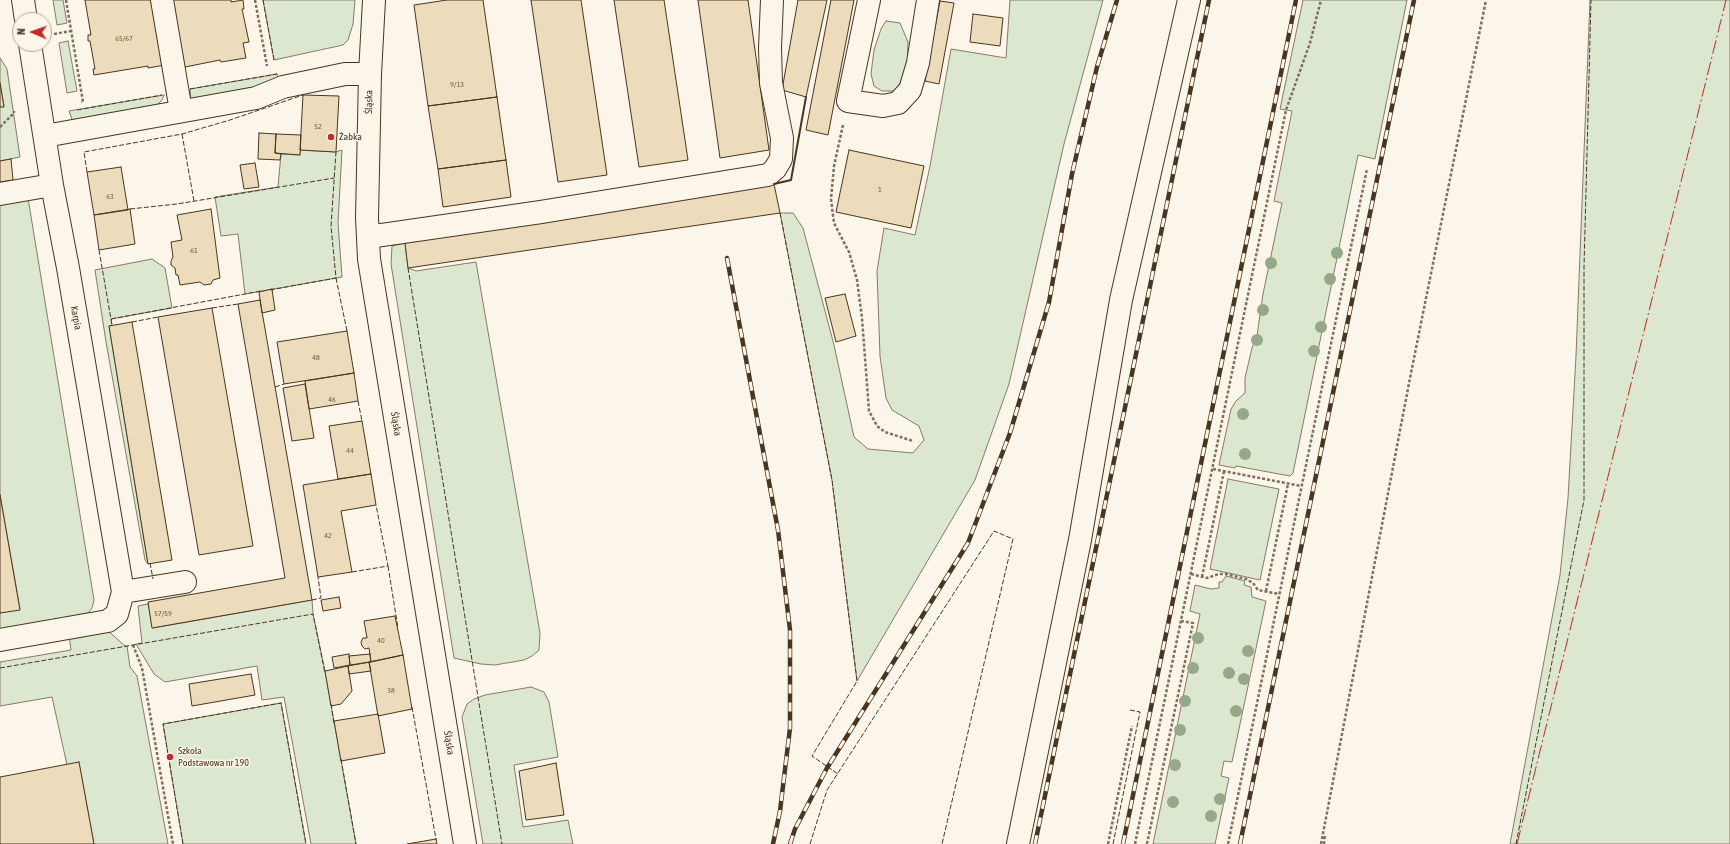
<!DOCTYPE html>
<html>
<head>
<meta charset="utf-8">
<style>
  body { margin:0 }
  #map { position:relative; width:1730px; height:844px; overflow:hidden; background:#fbf6e9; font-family:"Asap Condensed",sans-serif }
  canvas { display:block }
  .north { position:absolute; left:12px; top:12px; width:40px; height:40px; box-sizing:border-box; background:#fbf6e9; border:1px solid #b4a999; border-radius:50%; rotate:272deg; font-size:11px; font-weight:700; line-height:16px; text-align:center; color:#4a3520 }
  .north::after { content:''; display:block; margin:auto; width:14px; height:18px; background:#c62828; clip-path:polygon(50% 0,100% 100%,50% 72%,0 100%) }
</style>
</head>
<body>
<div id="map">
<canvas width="1730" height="844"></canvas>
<div class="north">N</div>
</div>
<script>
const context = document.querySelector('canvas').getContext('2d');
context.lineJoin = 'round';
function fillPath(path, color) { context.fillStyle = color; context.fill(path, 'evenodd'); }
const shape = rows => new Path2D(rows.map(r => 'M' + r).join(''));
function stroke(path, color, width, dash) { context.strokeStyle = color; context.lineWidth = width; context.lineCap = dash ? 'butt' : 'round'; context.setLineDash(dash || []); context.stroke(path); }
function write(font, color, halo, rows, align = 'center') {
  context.font = font + ' "Asap Condensed",sans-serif'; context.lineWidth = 3; context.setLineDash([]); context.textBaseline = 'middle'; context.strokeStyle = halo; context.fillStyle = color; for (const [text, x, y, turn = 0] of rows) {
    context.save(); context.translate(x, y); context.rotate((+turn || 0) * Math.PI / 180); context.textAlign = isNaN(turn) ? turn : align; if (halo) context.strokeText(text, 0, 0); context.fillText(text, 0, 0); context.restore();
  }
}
const green = shape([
  [53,0,63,0,67,23,57,25,53,0],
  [263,0,355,0,353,24,348,40,343,45,274,60,263,0],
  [1010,0,1103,0,1064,144,1009,384,975,480,857,681,832,480,780,213,793,213,803,228,834,345,854,437,868,449,913,453,924,440,919,426,892,410,886,398,880,356,877,271,884,228,915,235,930,166,951,49,1006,58,1010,0],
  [1303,0,1407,0,1375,159,1358,155,1293,473,1290,476,1236,466,1235,468,1219,465,1231,409,1236,401,1245,393,1245,378,1252,348,1257,336,1263,294,1282,203,1274,201,1292,111,1280,109,1303,0],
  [1590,0,1730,0,1730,844,1510,844,1560,575,1568,498,1576,356,1590,0],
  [886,21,900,23,908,42,907,72,895,91,882,91,874,86,871,74,874,50,881,29,886,21],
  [68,41,77,91,67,93,59,43,68,41],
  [0,58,7,69,20,157,0,161,0,107,4,106,0,83,0,58],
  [277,74,279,80,266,87,191,101,190,89,277,74],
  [164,95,162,100,154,108,73,122,69,111,164,95],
  [300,150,336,152,342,150,338,223,342,277,245,294,238,234,221,236,215,197,278,187,281,154,300,155,300,150],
  [28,198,94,600,92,608,88,613,0,631,0,613,20,609,0,495,0,203,28,198],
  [405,243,408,268,416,271,476,262,540,633,539,650,532,656,524,660,495,665,481,664,454,658,391,264,392,246,405,243],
  [152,259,165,268,172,308,111,319,112,325,109,326,148,564,145,560,106,342,95,270,152,259],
  [1228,479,1279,489,1260,580,1210,569,1228,479],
  [1226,576,1245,581,1244,585,1251,587,1252,597,1266,601,1232,762,1224,761,1221,776,1229,778,1215,844,1153,844,1200,614,1190,611,1195,585,1211,589,1219,588,1219,582,1222,582,1226,576],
  [312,600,313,614,325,671,356,844,311,844,284,697,262,700,257,666,165,682,154,674,136,644,142,643,138,606,148,604,153,628,312,600],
  [107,630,125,646,127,646,130,667,137,676,168,844,94,844,79,763,67,765,52,697,0,706,0,662,71,650,69,635,107,630],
  [531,687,544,692,549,702,558,757,514,765,523,827,568,820,573,844,483,844,462,717,467,704,474,699,485,695,531,687],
  [281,703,306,844,183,844,163,724,281,703]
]);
fillPath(green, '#dce7d0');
stroke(green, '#887966', 1);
const building = shape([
  [85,0,154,0,165,65,148,68,148,66,94,75,93,69,95,69,90,41,88,41,88,35,91,35,85,0],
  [168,0,231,0,231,2,243,0,244,9,242,9,249,42,243,43,246,58,221,62,220,60,180,68,168,0],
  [447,0,483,0,497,97,428,106,414,5,447,0],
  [531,0,581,0,607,175,558,182,531,0],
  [614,0,664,0,688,160,639,167,614,0],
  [698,0,748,0,769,150,720,158,698,0],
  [798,0,827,0,806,97,782,90,798,0],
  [831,0,854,0,828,135,806,130,831,0],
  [940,1,954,3,939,84,925,81,940,1],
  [973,14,1003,18,1000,46,970,42,973,14],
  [0,83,4,107,0,107,0,83],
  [303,95,339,96,336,152,300,150,303,95],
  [497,97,506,160,438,169,428,106,497,97],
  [259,133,276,134,275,153,281,154,280,160,258,159,259,133],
  [276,134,301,135,300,155,275,153,276,134],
  [849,150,924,166,911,228,836,212,849,150],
  [11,159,13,180,0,182,0,161,11,159],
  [506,160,511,197,443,207,438,169,506,160],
  [255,163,259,187,244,189,240,165,255,163],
  [121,167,128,210,94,215,87,172,121,167],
  [774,184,780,213,408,268,405,243,774,184],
  [130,209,135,244,99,250,94,215,130,209],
  [211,209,220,278,213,280,211,284,204,285,200,282,180,285,178,275,176,275,175,268,171,265,171,261,173,257,171,242,182,240,177,215,211,209],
  [272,289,275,310,262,313,259,292,272,289],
  [845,294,856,336,836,342,825,298,845,294],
  [260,300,312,600,152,628,148,602,285,578,238,304,260,300],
  [212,308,253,546,199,555,158,317,212,308],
  [132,322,172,560,148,564,109,326,132,322],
  [347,331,354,373,284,384,277,342,347,331],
  [354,373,358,401,309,409,305,381,354,373],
  [305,384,314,438,292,441,283,388,305,384],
  [362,421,371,474,338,479,329,426,362,421],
  [371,474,376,505,341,511,352,572,318,577,303,485,371,474],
  [0,495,20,610,0,613,0,495],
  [339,597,341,608,323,611,321,600,339,597],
  [395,616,403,655,371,662,369,648,365,649,362,646,361,642,363,638,367,638,364,621,395,616],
  [349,654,350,665,334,668,332,657,349,654],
  [370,654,371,662,350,665,349,656,370,654],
  [403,655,412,709,378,716,369,662,403,655],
  [369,662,371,671,349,674,348,666,369,662],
  [348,666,352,691,341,704,331,706,325,671,348,666],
  [251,674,255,695,192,706,189,684,251,674],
  [378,714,385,753,341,761,334,721,378,714],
  [79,762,94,844,0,844,0,777,79,762],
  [556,763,564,815,526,820,519,771,556,763],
  [436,839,437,844,407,844,436,839]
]);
fillPath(building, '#ecdcbc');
stroke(building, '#4a3520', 1);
const minor = shape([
  [23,0,26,20],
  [162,0,181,111],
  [374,0,370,74,367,218,369,259,465,844],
  [869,0,848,101,883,106,898,103,910,90,918,63,928,0],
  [45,136,256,98,283,87,345,74,370,74],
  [0,194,52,185],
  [368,237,541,212,768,175,775,169,781,159,782,138,771,83,770,48,772,0],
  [123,592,185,582],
  [0,640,108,621,117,614,123,592,68,268,52,185,30,44],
  [1018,844,1080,540,1121,300,1189,0]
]);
stroke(minor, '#4a3520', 24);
stroke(shape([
  [66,0,83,102,81,102],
  [255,0,267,66],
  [54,34,71,31],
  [843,125,834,166,831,199,834,223,849,252,857,280,862,318,869,411,877,426,885,432,913,441],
  [0,127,14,113,14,111],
  [1213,469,1301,486],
  [1191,574,1207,578,1219,574,1226,574,1246,579,1253,583,1258,590,1279,594],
  [1202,577,1224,471],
  [1266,591,1288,484],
  [133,645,142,668,173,844],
  [1108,844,1132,726],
  [1135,844,1286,110,1310,43,1321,0],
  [1147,844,1193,623,1181,621],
  [1228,844,1367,169],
  [1321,844,1411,373,1486,0],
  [1324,844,1325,835]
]), '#7f6f5c', 2.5, [3, 2]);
stroke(minor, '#fbf6e9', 22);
const rail = shape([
  [727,258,778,530,790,630,790,728,780,811,773,844],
  [790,844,795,829,827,768,968,543,1010,433,1049,302,1072,174,1097,67,1117,0],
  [1035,844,1209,0],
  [1123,844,1296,0],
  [1240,844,1414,0]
]);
stroke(rail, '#4a3520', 4.5);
stroke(rail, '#fbf6e9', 3, [9]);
stroke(shape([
  [263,0,274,60],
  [190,89,277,74],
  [77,110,162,95],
  [182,134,194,201],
  [87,172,84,152,182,134,230,120,303,95],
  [130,209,177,204,334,178],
  [780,213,832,480,857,681,812,756,838,774],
  [99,250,112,325],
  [408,268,502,844],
  [336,278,347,331],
  [270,290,336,278,331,226,336,152],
  [212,308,238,304],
  [111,319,261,291],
  [132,322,158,317],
  [275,387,284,384],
  [358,401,362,421],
  [150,563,153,579],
  [388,566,398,628],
  [352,572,388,566,376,505],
  [312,600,321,598,318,577],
  [0,668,313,614,325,673],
  [331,704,334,724],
  [412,707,436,839],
  [341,759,356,844],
  [183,844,163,724,281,703,306,844],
  [810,844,827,790,994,531,1013,539,942,844],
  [1113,844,1140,712,1130,710],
  [1516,844,1584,500,1584,267,1591,0]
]), '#4a3520', 1, [5, 2]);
stroke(shape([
  [774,184,791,180,806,97]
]), '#4a3520', 2);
stroke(shape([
  [1517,844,1726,0]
]), '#c62828', 1, [14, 3, 2, 3]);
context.fillStyle = '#96a887';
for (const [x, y] of [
  [1337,253],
  [1271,263],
  [1330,279],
  [1263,310],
  [1321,327],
  [1257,340],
  [1314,351],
  [1243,414],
  [1245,454],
  [1198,638],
  [1248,651],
  [1193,668],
  [1229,673],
  [1244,679],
  [1185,701],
  [1236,711],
  [1180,730],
  [1175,765],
  [1220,799],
  [1173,802],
  [1211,816]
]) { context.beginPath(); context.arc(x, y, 6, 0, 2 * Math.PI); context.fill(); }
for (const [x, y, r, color] of [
  [331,137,4,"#c62828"],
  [170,757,4,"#c62828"]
]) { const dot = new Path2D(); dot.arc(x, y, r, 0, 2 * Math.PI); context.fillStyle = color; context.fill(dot); stroke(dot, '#fbf6e9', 1.5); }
write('8px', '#725f47', null, [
  ["65/67",124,38],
  ["9/13",457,84],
  ["52",318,126],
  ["1",880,189],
  ["63",110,196],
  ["61",194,250],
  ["48",316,357],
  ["46",332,399],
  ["44",350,450],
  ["42",328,535],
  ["57/59",163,613],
  ["40",381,640],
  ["38",391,690]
]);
write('10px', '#4a3520', '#fbf6e9', [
  ["Śląska",369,102,-89],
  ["Karpia",76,318,80],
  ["Śląska",396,424,81],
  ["Śląska",449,743,81]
]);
write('10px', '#4a3520', '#fbf6e9', [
  ["Żabka",339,137],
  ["Szkoła",178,751],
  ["Podstawowa nr 190",178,763]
], 'left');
</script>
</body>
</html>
